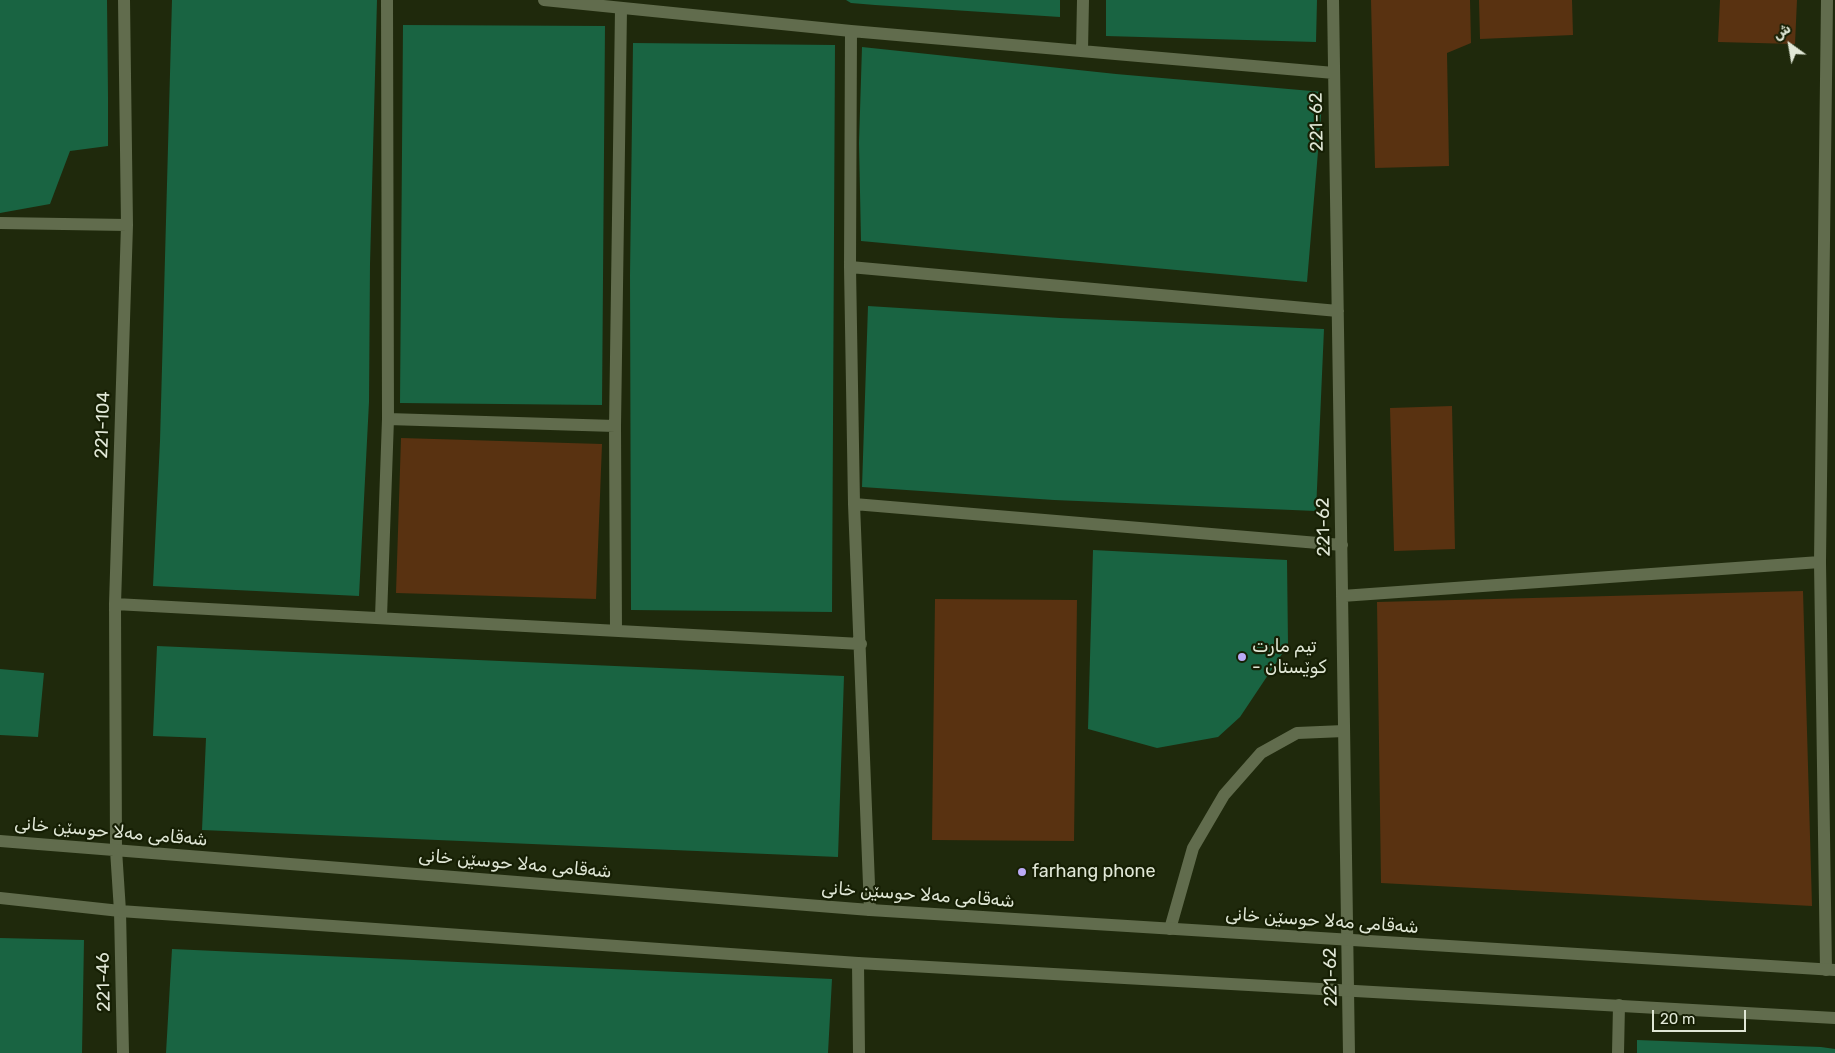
<!DOCTYPE html>
<html>
<head>
<meta charset="utf-8">
<style>
  body { margin:0 }
  #map { position:relative; width:1835px; height:1053px; overflow:hidden; background:#1f290c; font-family:Rubik,Vazirmatn,sans-serif }
  canvas { display:block }
  .north { position:absolute; left:1765px; top:20px; width:50px; height:50px; -webkit-text-stroke:4px #161f04; paint-order:stroke; rotate:328deg; font-size:14px; font-weight:700; line-height:20px; text-align:center; color:#e0e7d6 }
  .north::after { content:''; display:block; margin:auto; width:18px; height:22px; background:#e0e7d6; clip-path:polygon(50% 0,100% 100%,50% 72%,0 100%) }
  .scale { position:absolute; left:1652px; top:1010px; width:94px; height:22px; box-sizing:border-box; border:2px solid #e0e7d6; border-top:0; padding-left:6px; font-size:15px; line-height:18px; white-space:nowrap; color:#e0e7d6; -webkit-text-stroke:4px #161f04; paint-order:stroke }
</style>
</head>
<body>
<div id="map">
<canvas width="1835" height="1053"></canvas>
<div class="north">ش</div>
<div class="scale">20 m</div>
</div>
<script>
const context = document.querySelector('canvas').getContext('2d');
context.lineJoin = 'round';
function fillPath(path, color) { context.fillStyle = color; context.fill(path, 'evenodd'); }
const shape = rows => new Path2D(rows.map(r => 'M' + r).join(''));
function stroke(path, color, width, dash) { context.strokeStyle = color; context.lineWidth = width; context.lineCap = dash ? 'butt' : 'round'; context.setLineDash(dash || []); context.stroke(path); }
function write(font, color, halo, rows, align = 'center') {
  context.font = font + ' Rubik,Vazirmatn,sans-serif'; context.lineWidth = 4.5; context.setLineDash([]); context.textBaseline = 'middle'; context.strokeStyle = halo; context.fillStyle = color; for (const [text, x, y, turn = 0] of rows) {
    context.save(); context.translate(x, y); context.rotate((+turn || 0) * Math.PI / 180); context.textAlign = isNaN(turn) ? turn : align; if (halo) context.strokeText(text, 0, 0); context.fillText(text, 0, 0); context.restore();
  }
}
fillPath(shape([
  [1371,0,1470,0,1471,43,1447,53,1449,166,1375,168],
  [1479,0,1572,0,1573,35,1480,39],
  [1720,0,1797,0,1795,44,1718,42],
  [1452,406,1455,549,1394,551,1390,408],
  [401,438,602,444,596,599,396,593],
  [1803,591,1812,906,1381,883,1377,602],
  [935,599,1077,600,1074,841,932,840]
]), '#593211');
fillPath(shape([
  [0,0,107,0,108,97,108,146,70,151,50,204,0,213],
  [172,0,377,0,370,264,369,402,359,596,153,586,160,441],
  [846,0,1060,0,1060,17,875,5,851,3],
  [1106,0,1317,0,1316,42,1106,36],
  [403,25,605,26,602,405,400,403],
  [633,43,835,45,832,612,631,610,630,275],
  [862,47,1116,74,1323,92,1307,282,861,241,859,143],
  [868,306,1060,318,1324,329,1316,511,1054,500,862,487],
  [1093,550,1287,560,1288,645,1240,717,1218,737,1157,748,1088,729],
  [157,646,844,676,838,857,202,830,206,738,153,736],
  [0,669,44,673,38,737,0,735],
  [0,938,84,940,82,1053,0,1053],
  [172,949,832,979,828,1053,166,1053],
  [1637,1040,1821,1047,1835,1049,1835,1053,1637,1053]
]), '#196442');
stroke(shape([
  [1170,929,1193,848,1224,795,1261,753,1297,733,1344,731]
]), '#616c4d', 12);
stroke(shape([
  [544,0,851,31,1334,73],
  [1333,0,1349,1053],
  [851,31,850,267,854,504,870,910],
  [1082,51,1083,0],
  [0,223,127,225],
  [850,267,1338,311],
  [388,419,615,426],
  [854,504,1342,545],
  [1342,596,1820,562],
  [115,604,861,644],
  [381,617,388,419,387,0],
  [616,631,615,426,621,9],
  [116,850,115,604,127,225,124,0],
  [120,911,123,1053],
  [858,963,859,1053],
  [1826,970,1820,562,1827,0],
  [1618,1053,1619,1005]
]), '#616c4d', 12);
stroke(shape([
  [0,841,870,910,1835,970],
  [116,850,120,911],
  [0,898,120,911,858,963,1835,1018]
]), '#616c4d', 12);
for (const [x, y, r, color] of [
  [1242,657,5,"#bbaaf6"],
  [1022,872,5,"#bbaaf6"]
]) { const dot = new Path2D(); dot.arc(x, y, r, 0, 2 * Math.PI); context.fillStyle = color; context.fill(dot); stroke(dot, '#161f04', 2); }
write('18px', '#e0e7d6', '#161f04', [
  ["221-62",1317,122,-91],
  ["221-104",103,425,-88],
  ["221-62",1324,527,-91],
  ["شەقامی مەلا حوسێن خانی",111,832,5],
  ["شەقامی مەلا حوسێن خانی",515,864,5],
  ["شەقامی مەلا حوسێن خانی",918,895,4],
  ["شەقامی مەلا حوسێن خانی",1322,921,4],
  ["221-62",1331,977,-91],
  ["221-46",104,982,-91]
]);
write('18px', '#e0e7d6', '#161f04', [
  ["تیم مارت",1252,647],
  ["- کوێستان",1252,668],
  ["farhang phone",1032,872]
], 'left');
</script>
</body>
</html>
